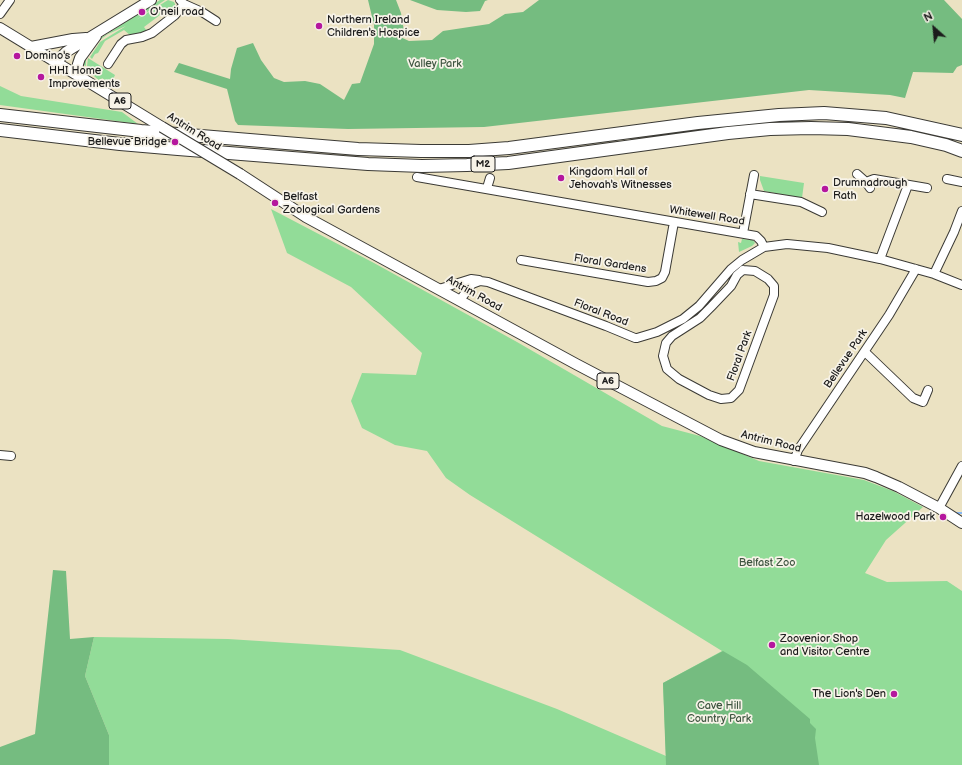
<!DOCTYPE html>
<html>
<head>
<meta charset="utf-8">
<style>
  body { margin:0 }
  #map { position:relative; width:962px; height:765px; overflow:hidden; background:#ebe2c2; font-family:"Balsamiq Sans",sans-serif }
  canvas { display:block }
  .north { position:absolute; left:914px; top:8px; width:40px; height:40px; -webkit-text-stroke:3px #f7f3e8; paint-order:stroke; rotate:333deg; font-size:11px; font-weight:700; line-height:16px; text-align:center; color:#1c1c1c }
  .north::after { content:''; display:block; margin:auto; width:14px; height:18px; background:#1c1c1c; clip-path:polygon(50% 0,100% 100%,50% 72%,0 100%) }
</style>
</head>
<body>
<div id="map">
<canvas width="962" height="765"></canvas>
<div class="north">N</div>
</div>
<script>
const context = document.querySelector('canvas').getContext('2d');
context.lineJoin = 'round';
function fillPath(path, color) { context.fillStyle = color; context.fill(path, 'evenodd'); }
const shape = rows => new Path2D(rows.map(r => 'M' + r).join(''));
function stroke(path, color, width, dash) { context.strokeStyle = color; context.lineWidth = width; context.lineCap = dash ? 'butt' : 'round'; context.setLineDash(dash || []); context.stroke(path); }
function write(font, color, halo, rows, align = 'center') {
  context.font = font + ' "Balsamiq Sans",sans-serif'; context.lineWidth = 3.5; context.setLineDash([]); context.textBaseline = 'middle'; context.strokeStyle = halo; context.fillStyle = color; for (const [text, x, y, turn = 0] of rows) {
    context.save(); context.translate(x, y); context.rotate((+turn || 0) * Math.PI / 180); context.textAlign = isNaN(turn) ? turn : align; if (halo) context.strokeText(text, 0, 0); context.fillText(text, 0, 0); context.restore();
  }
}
fillPath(shape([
  [160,0,165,0,136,20,168,0,174,2,175,4,175,7,171,11,171,13,168,9,144,27,147,31,142,34,131,36,124,30,105,41,98,53,95,54,92,59,90,57,100,42,126,26,108,34,97,42,90,51,86,59,86,66,81,64,96,41],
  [88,58,115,75,110,86,104,83,106,81,102,78,100,81,89,72,87,66],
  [0,86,21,96,122,112,138,124,0,105],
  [760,176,804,183,802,198,764,191,760,180],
  [271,209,374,263,517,342,662,426,700,436,759,461,864,480,893,491,923,507,886,540,865,573,887,582,947,581,962,591,962,765,109,765,109,735,85,676,94,637,228,639,400,650,557,709,666,756,663,683,722,651,470,495,446,478,427,451,395,445,362,428,351,401,362,373,416,375,422,353,351,287,287,253],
  [742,239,753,240,755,243,752,246,739,252,738,242,741,243]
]), '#92dc98');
fillPath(shape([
  [368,0,396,0,401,13,404,31,396,35,409,41,432,40,443,31,489,24,505,14,523,12,539,0,944,0,962,19,962,65,957,67,953,73,913,72,905,98,890,95,809,90,484,127,348,129,238,125,235,121,227,89,174,72,179,63,230,79,231,69,237,48,253,43,261,60,274,78,284,82,305,81,320,84,344,100,352,84,360,83,374,44,374,25],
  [410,0,488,0,485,1,480,11,466,12,437,10],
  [53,570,66,571,70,639,94,637,85,676,109,735,109,765,0,765,0,747,35,734],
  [723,651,747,665,810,719,810,723,816,729,815,738,819,765,666,765,663,683]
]), '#75bc80');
stroke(shape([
  [957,513,962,513]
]), '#88b8f3', 2);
const minor = shape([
  [180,0,184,4,202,12,216,21],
  [0,14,10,0],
  [108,64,121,44,126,40,142,37,152,33,175,15,184,4],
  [857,174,866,182,870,188],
  [417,177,756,236,761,241,764,247],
  [947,179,962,182],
  [866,182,874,179,927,188],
  [487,188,490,178],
  [750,194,801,202,822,212],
  [743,233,754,175],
  [880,259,908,185],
  [521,260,648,282,656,281,662,278,665,272,674,222],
  [743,270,755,271,768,279,774,286,774,295,739,390,731,398,721,399,709,395,679,379,667,369,663,356,666,343,672,336,700,318,711,307,731,286,737,275,743,270],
  [934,274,954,232,962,211],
  [439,289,471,279,479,280],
  [460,300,472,284,480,281,488,282,606,326,635,338,637,338,657,332,683,319,699,306,731,269,742,260,764,247,787,244,828,248,880,259,934,274,962,285],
  [865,352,913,398,923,402,928,390],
  [0,455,11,456],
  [794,461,798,450,889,315,916,269],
  [939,508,962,466]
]);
const major = shape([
  [0,28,162,127],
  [31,47,73,39,86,38],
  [56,62,66,52,151,0],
  [77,75,78,64,80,58,96,36],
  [240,174,306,217,576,364,721,440,754,452,865,473,876,477,899,487,939,508,962,523]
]);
const highway = shape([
  [0,115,141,131,358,149,421,151,469,151,509,148,698,123,779,115,824,113,886,118,962,135],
  [0,130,120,144,178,149,368,164,422,166,467,165,508,163,728,133,770,129,811,128,848,129,911,137,946,145,962,151]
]);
stroke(minor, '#3b3a35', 10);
stroke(major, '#3b3a35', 12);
stroke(highway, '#3b3a35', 14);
stroke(minor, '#fff', 8);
stroke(major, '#fff', 10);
stroke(highway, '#fff', 12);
const majorBridge = shape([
  [162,127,240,174]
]);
stroke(majorBridge, '#3b3a35', 12, []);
stroke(majorBridge, '#fff', 10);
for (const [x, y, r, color] of [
  [142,12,4,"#b5179e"],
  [319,26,4,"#b5179e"],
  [17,56,4,"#b5179e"],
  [41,77,4,"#b5179e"],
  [175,142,4,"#b5179e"],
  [561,178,4,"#b5179e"],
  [825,189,4,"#b5179e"],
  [275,203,4,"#b5179e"],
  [943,517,4,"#b5179e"],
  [772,645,4,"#b5179e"],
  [894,694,4,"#b5179e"]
]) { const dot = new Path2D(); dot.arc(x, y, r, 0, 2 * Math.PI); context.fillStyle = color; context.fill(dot); stroke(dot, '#f7f3e8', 1.5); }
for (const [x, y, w] of [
  [120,101,22],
  [483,164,24],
  [608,381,22]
]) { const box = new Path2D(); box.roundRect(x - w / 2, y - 8, w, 16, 3); context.fillStyle = '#f7f3e8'; context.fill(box); stroke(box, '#1c1c1c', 1); }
write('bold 10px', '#1c1c1c', null, [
  ["A6",120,101],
  ["M2",483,164],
  ["A6",608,381]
]);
write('11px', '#1c1c1c', '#f7f3e8', [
  ["O'neil road",150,12],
  ["Northern Ireland",327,20],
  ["Children's Hospice",327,33],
  ["Domino's",25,56],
  ["HHI Home",49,71],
  ["Improvements",49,84],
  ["Bellevue Bridge",167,142,"right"],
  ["Kingdom Hall of",569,172],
  ["Jehovah's Witnesses",569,185],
  ["Drumnadrough",833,183],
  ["Rath",833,196],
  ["Belfast",283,197],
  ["Zoological Gardens",283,210],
  ["Hazelwood Park",935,517,"right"],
  ["Zoovenior Shop",780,639],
  ["and Visitor Centre",780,652],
  ["The Lion's Den",886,694,"right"]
], 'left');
write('11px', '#3f5641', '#f7f3e8', [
  ["Valley Park",435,64],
  ["Belfast Zoo",767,563],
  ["Cave Hill",719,706],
  ["Country Park",719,719]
]);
write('11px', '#1c1c1c', '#f7f3e8', [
  ["Antrim Road",194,132,32],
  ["Whitewell Road",707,216,9],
  ["Floral Gardens",610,264,9],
  ["Antrim Road",474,294,29],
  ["Floral Road",601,313,21],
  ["Floral Park",740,356,-70],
  ["Bellevue Park",846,359,-56],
  ["Antrim Road",771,442,14]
]);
</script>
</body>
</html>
